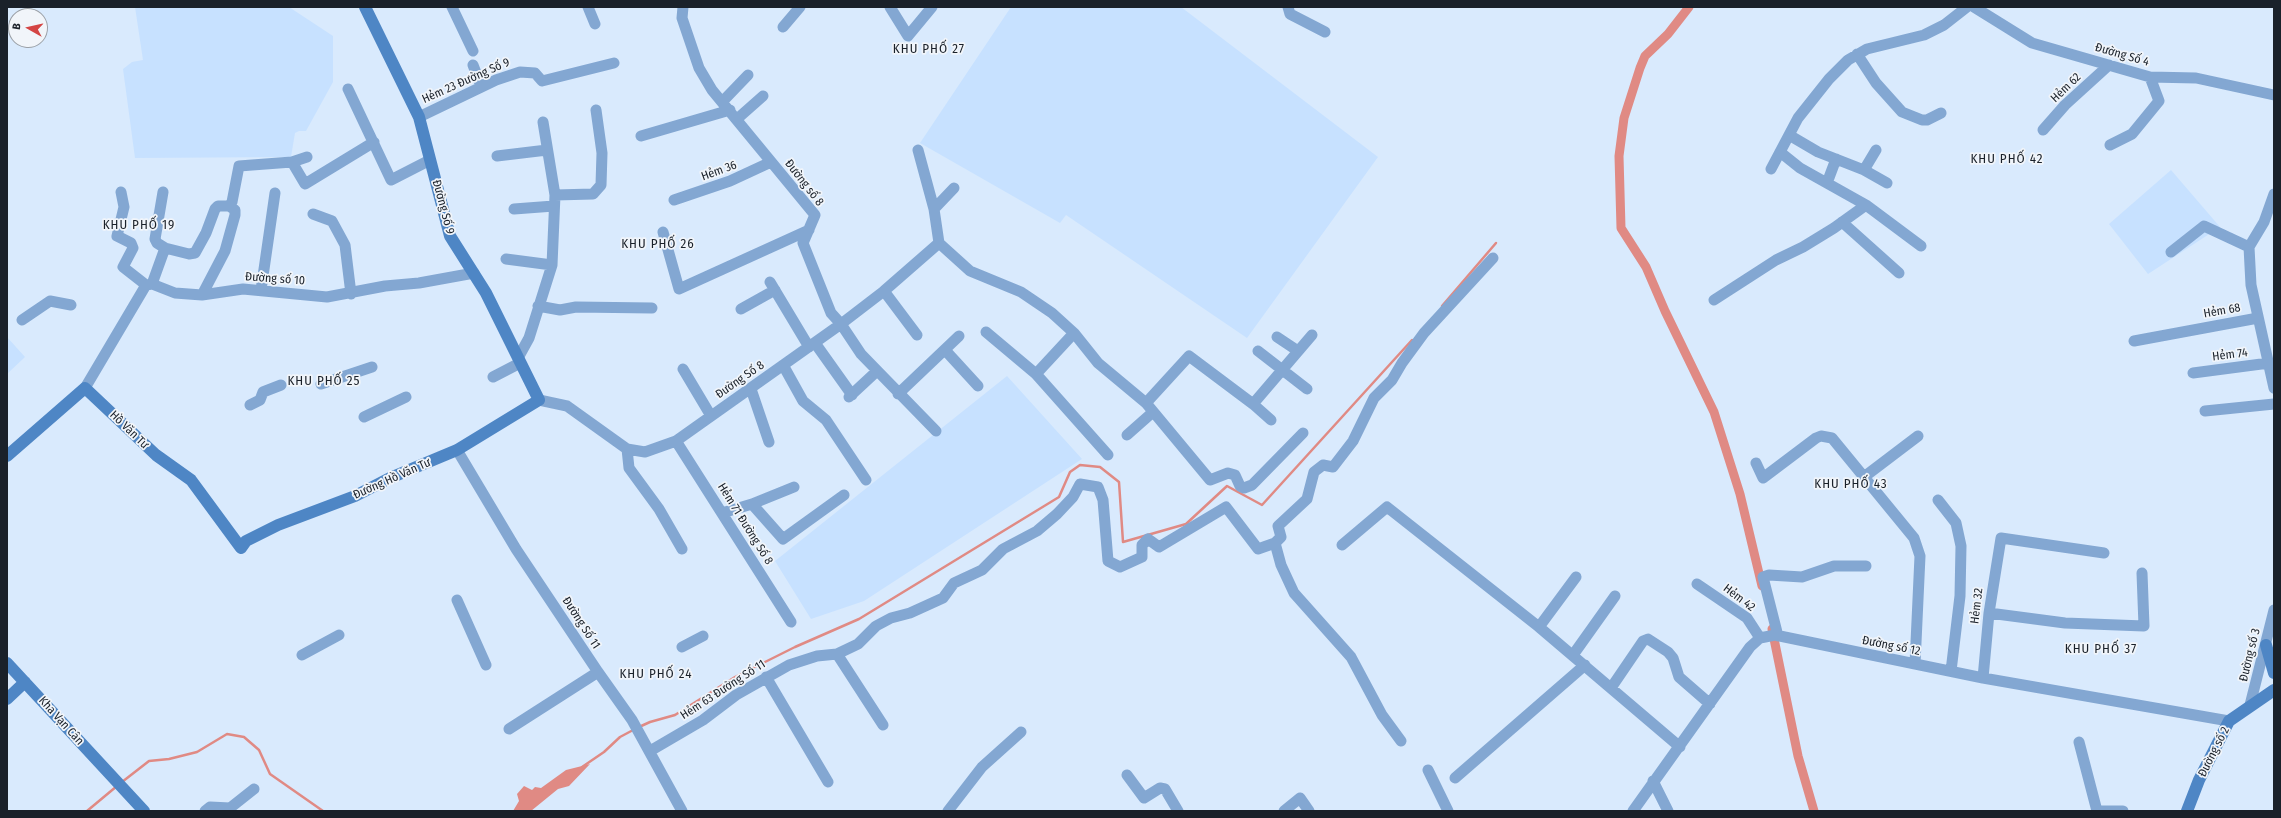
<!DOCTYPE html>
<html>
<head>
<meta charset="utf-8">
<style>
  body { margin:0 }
  #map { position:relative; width:2281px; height:818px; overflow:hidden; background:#d9eafd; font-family:"Fira Sans Condensed",sans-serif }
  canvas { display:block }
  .frame { position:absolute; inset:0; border:8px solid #1a212a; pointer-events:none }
  .north { position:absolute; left:8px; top:8px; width:40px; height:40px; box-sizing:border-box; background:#f1f5fa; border:1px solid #9ba0a7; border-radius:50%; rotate:278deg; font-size:11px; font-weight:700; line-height:16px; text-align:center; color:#1a212a }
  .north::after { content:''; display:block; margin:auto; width:14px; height:18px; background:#d44544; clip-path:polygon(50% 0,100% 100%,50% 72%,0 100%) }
</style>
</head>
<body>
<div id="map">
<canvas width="2281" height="818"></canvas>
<div class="frame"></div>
<div class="north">B</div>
</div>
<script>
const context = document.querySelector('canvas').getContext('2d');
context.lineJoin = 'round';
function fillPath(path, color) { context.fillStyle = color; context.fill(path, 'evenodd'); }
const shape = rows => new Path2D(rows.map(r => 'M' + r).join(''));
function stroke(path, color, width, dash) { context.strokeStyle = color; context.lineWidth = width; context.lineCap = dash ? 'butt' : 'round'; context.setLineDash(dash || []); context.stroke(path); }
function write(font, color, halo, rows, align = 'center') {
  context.font = font + ' "Fira Sans Condensed",sans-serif'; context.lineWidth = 3.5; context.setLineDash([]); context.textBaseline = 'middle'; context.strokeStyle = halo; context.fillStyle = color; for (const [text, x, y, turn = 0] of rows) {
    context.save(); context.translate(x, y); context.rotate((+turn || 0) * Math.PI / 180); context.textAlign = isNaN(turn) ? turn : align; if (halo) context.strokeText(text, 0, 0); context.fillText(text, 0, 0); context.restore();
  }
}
fillPath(shape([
  [135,7,289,7,333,36,333,82,306,131,299,131,295,133,291,157,135,158,123,69,132,62,143,60],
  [1011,7,1181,7,1378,157,1247,338,1066,215,1060,223,920,143],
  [2171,170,2220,227,2148,274,2109,224],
  [7,337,25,357,7,374],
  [1007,376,1082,459,864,601,811,619,775,561]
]), '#c7e1ff');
fillPath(shape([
  [590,764,569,786,558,789,531,811,513,811,519,801,517,794,524,786,532,790,535,787,541,788,566,770]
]), '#e08a84');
stroke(shape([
  [1442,306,1496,243],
  [639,727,650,722,675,715,735,677,795,647,859,619,1059,497,1070,472,1080,465,1100,467,1119,482,1123,542,1186,524,1227,486,1262,505,1412,340],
  [582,767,604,752,620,737,635,729],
  [122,782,149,761,169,759,197,752,227,734,244,737,259,750,270,774,323,811],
  [87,811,117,786]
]), '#e08a84', 2.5);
stroke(shape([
  [1689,7,1668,34,1645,56,1640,68,1624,118,1619,156,1621,228,1646,267,1665,311,1714,412,1740,494,1762,586],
  [1772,629,1798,756,1814,811]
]), '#e08a84', 9);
stroke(shape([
  [452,7,473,51],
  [588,7,595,24],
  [683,7,682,18,699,68,712,90,815,215,803,243,831,313,841,324,861,354,936,431],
  [890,7,908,36,932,7],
  [1288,7,1290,14,1325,32],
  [1974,7,2032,43,2150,77,2196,78,2274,95],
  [783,27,800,7],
  [1857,54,1876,83,1902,112,1922,120,1927,120,1941,113],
  [473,65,481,86],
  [348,89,391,180,430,160],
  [723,101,748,75],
  [419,117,496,80,520,72,535,73,542,81,614,63],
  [737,119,763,96],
  [2043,130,2065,105,2109,65],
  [1789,135,1818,152,1864,170,1887,183],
  [641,136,730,110],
  [2110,145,2132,134,2159,101,2150,77],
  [918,150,934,209,939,243],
  [1780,152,1800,168,1866,205,1921,246],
  [497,156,547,150],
  [292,162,305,184,374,142],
  [1771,169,1798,118,1829,79,1848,60,1867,49,1924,35,1944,25,1967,7],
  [1864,170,1876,150],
  [1827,183,1836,159],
  [121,192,124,207,117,236,131,243,133,248,123,267,146,285],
  [163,192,155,239,157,243,165,248],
  [2274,194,2264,222,2249,247,2251,285,2274,388],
  [555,195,593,194,601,185,602,153,596,110],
  [674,200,730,181,771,162],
  [514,209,554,206],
  [934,209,954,188],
  [313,214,332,221,345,245,351,294],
  [1842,222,1899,273],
  [663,232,679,289,809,230],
  [939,243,970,271,1021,292,1052,313,1074,333,1098,363,1146,403,1210,480,1228,473,1235,475,1240,486,1244,488,1252,485,1303,433],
  [2171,252,2204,226,2249,247],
  [506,259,552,265],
  [770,282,809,347],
  [152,284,165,248,189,254,195,253,206,233,215,209,218,206,229,206,232,202,239,166,292,162,307,157],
  [261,290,275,193],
  [884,291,917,335],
  [202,295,225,251,235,215,235,210,229,206],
  [1714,300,1776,260,1803,247,1834,228,1866,205],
  [538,306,560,310,576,307,652,308],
  [741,309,775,290],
  [22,320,50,301,71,305],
  [986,332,1036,374,1108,455],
  [1277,337,1298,351],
  [2134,341,2258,318],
  [815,343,852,395],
  [945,350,978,386],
  [1258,351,1307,389],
  [518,358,529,338,552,265,555,195,543,122],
  [783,365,803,401,826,420,866,480],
  [683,369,711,416],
  [2193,373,2269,363],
  [1036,374,1074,333],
  [493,377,520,363],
  [321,384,372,367],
  [85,388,146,285,152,284,175,293,202,295,243,289,327,297,385,286,419,283,474,273],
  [751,389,769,442],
  [898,394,959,336],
  [849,397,877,371],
  [539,400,567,406,627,449,645,452,676,441,841,324,884,291,939,243],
  [1146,403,1189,356,1253,404],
  [250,405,260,400,263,392,281,385],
  [2205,411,2274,404],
  [364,417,406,397],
  [1271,420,1253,404,1312,335],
  [1127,435,1153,412],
  [676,441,791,622],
  [627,449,629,468,659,509,682,549],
  [457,450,516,549,598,672,632,720,682,811],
  [1756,463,1763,478,1816,438,1821,436,1832,438,1914,538,1920,556,1915,664],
  [1864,477,1918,436],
  [1938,500,1956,523,1961,546,1960,596,1951,671],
  [752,504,783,539,844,495],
  [722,513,752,504,794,487],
  [1275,543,1281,565,1294,593,1351,657,1382,715,1401,741],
  [1342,545,1387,507,1539,627,1680,747],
  [1697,584,1747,618,1760,638],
  [457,600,486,665],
  [1989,613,2065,623,2144,626,2142,573],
  [1539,627,1576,577],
  [1778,636,1763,577,1769,575,1802,577,1834,566,1866,566],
  [682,647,703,636],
  [837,654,883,725],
  [302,655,339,635],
  [1573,655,1615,596],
  [766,677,828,782],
  [1983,678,1989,613,2001,538,2104,553],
  [1611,688,1643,641,1648,639,1668,652,1673,658,1679,677,1710,704],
  [2250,705,2274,610],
  [509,729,598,672],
  [2079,742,2097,811],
  [650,751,703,720,736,695,789,665,817,656,837,654,858,644,876,626,891,618,910,613,943,598,954,583,982,570,1003,549,1037,531,1057,514,1073,497,1080,484,1098,487,1103,500,1108,561,1120,567,1142,557,1142,545,1148,539,1159,547,1226,507,1258,549,1275,543,1281,537,1278,526,1307,499,1314,472,1323,465,1333,467,1353,441,1374,398,1392,380,1402,363,1424,333,1493,258],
  [1428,770,1448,811],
  [1127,775,1144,798,1160,788,1165,789,1178,811],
  [1455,778,1585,665],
  [1653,781,1668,811],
  [205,811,210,807,230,808,254,789],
  [948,811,982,767,1021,732],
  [1284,811,1300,798,1309,811],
  [1633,811,1750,647,1760,638,1775,635,1983,678,2229,721],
  [2099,811,2123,811]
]), '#83a7d2', 11);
stroke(shape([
  [7,456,85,388,156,455,191,480,241,548,246,541,278,525,355,496,390,478,457,450,539,400,486,293,450,236,419,117,365,7],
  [2266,645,2274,673],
  [7,663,144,811],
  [7,699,25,682],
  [2187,811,2199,780,2229,721,2274,690]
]), '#4e86c5', 12);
write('12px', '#1a212a', '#f1f5fa', [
  ["Đường Số 4",2122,55,16],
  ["Hẻm 23 Đường Số 9",466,81,-24],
  ["Hẻm 62",2066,88,-44],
  ["Hẻm 36",719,171,-20],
  ["Đường số 8",804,183,52],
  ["Đường Số 9",443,207,75],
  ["Đường số 10",275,279,4],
  ["Hẻm 68",2222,311,-10],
  ["Hẻm 74",2230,355,-7],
  ["Đường Số 8",740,380,-35],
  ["Hồ Văn Tư",129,430,44],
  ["Đường Hồ Văn Tư",392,479,-24],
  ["Hẻm 71 Đường Số 8",745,524,58],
  ["Hẻm 42",1739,598,37],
  ["Hẻm 32",1977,606,-83],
  ["Đường Số 11",581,623,57],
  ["Đường số 12",1891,646,11],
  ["Đường số 3",2250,655,-76],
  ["Hẻm 63 Đường Số 11",723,690,-33],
  ["Kha Vạn Cân",61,721,48],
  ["Đường số 2",2214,752,-63]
]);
context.letterSpacing = '1px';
write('13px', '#1a212a', '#f1f5fa', [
  ["KHU PHỐ 27",929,49],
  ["KHU PHỐ 42",2007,159],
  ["KHU PHỐ 19",139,225],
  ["KHU PHỐ 26",658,244],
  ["KHU PHỐ 25",324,381],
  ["KHU PHỐ 43",1851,484],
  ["KHU PHỐ 37",2101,649],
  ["KHU PHỐ 24",656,674]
]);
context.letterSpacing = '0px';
</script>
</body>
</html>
